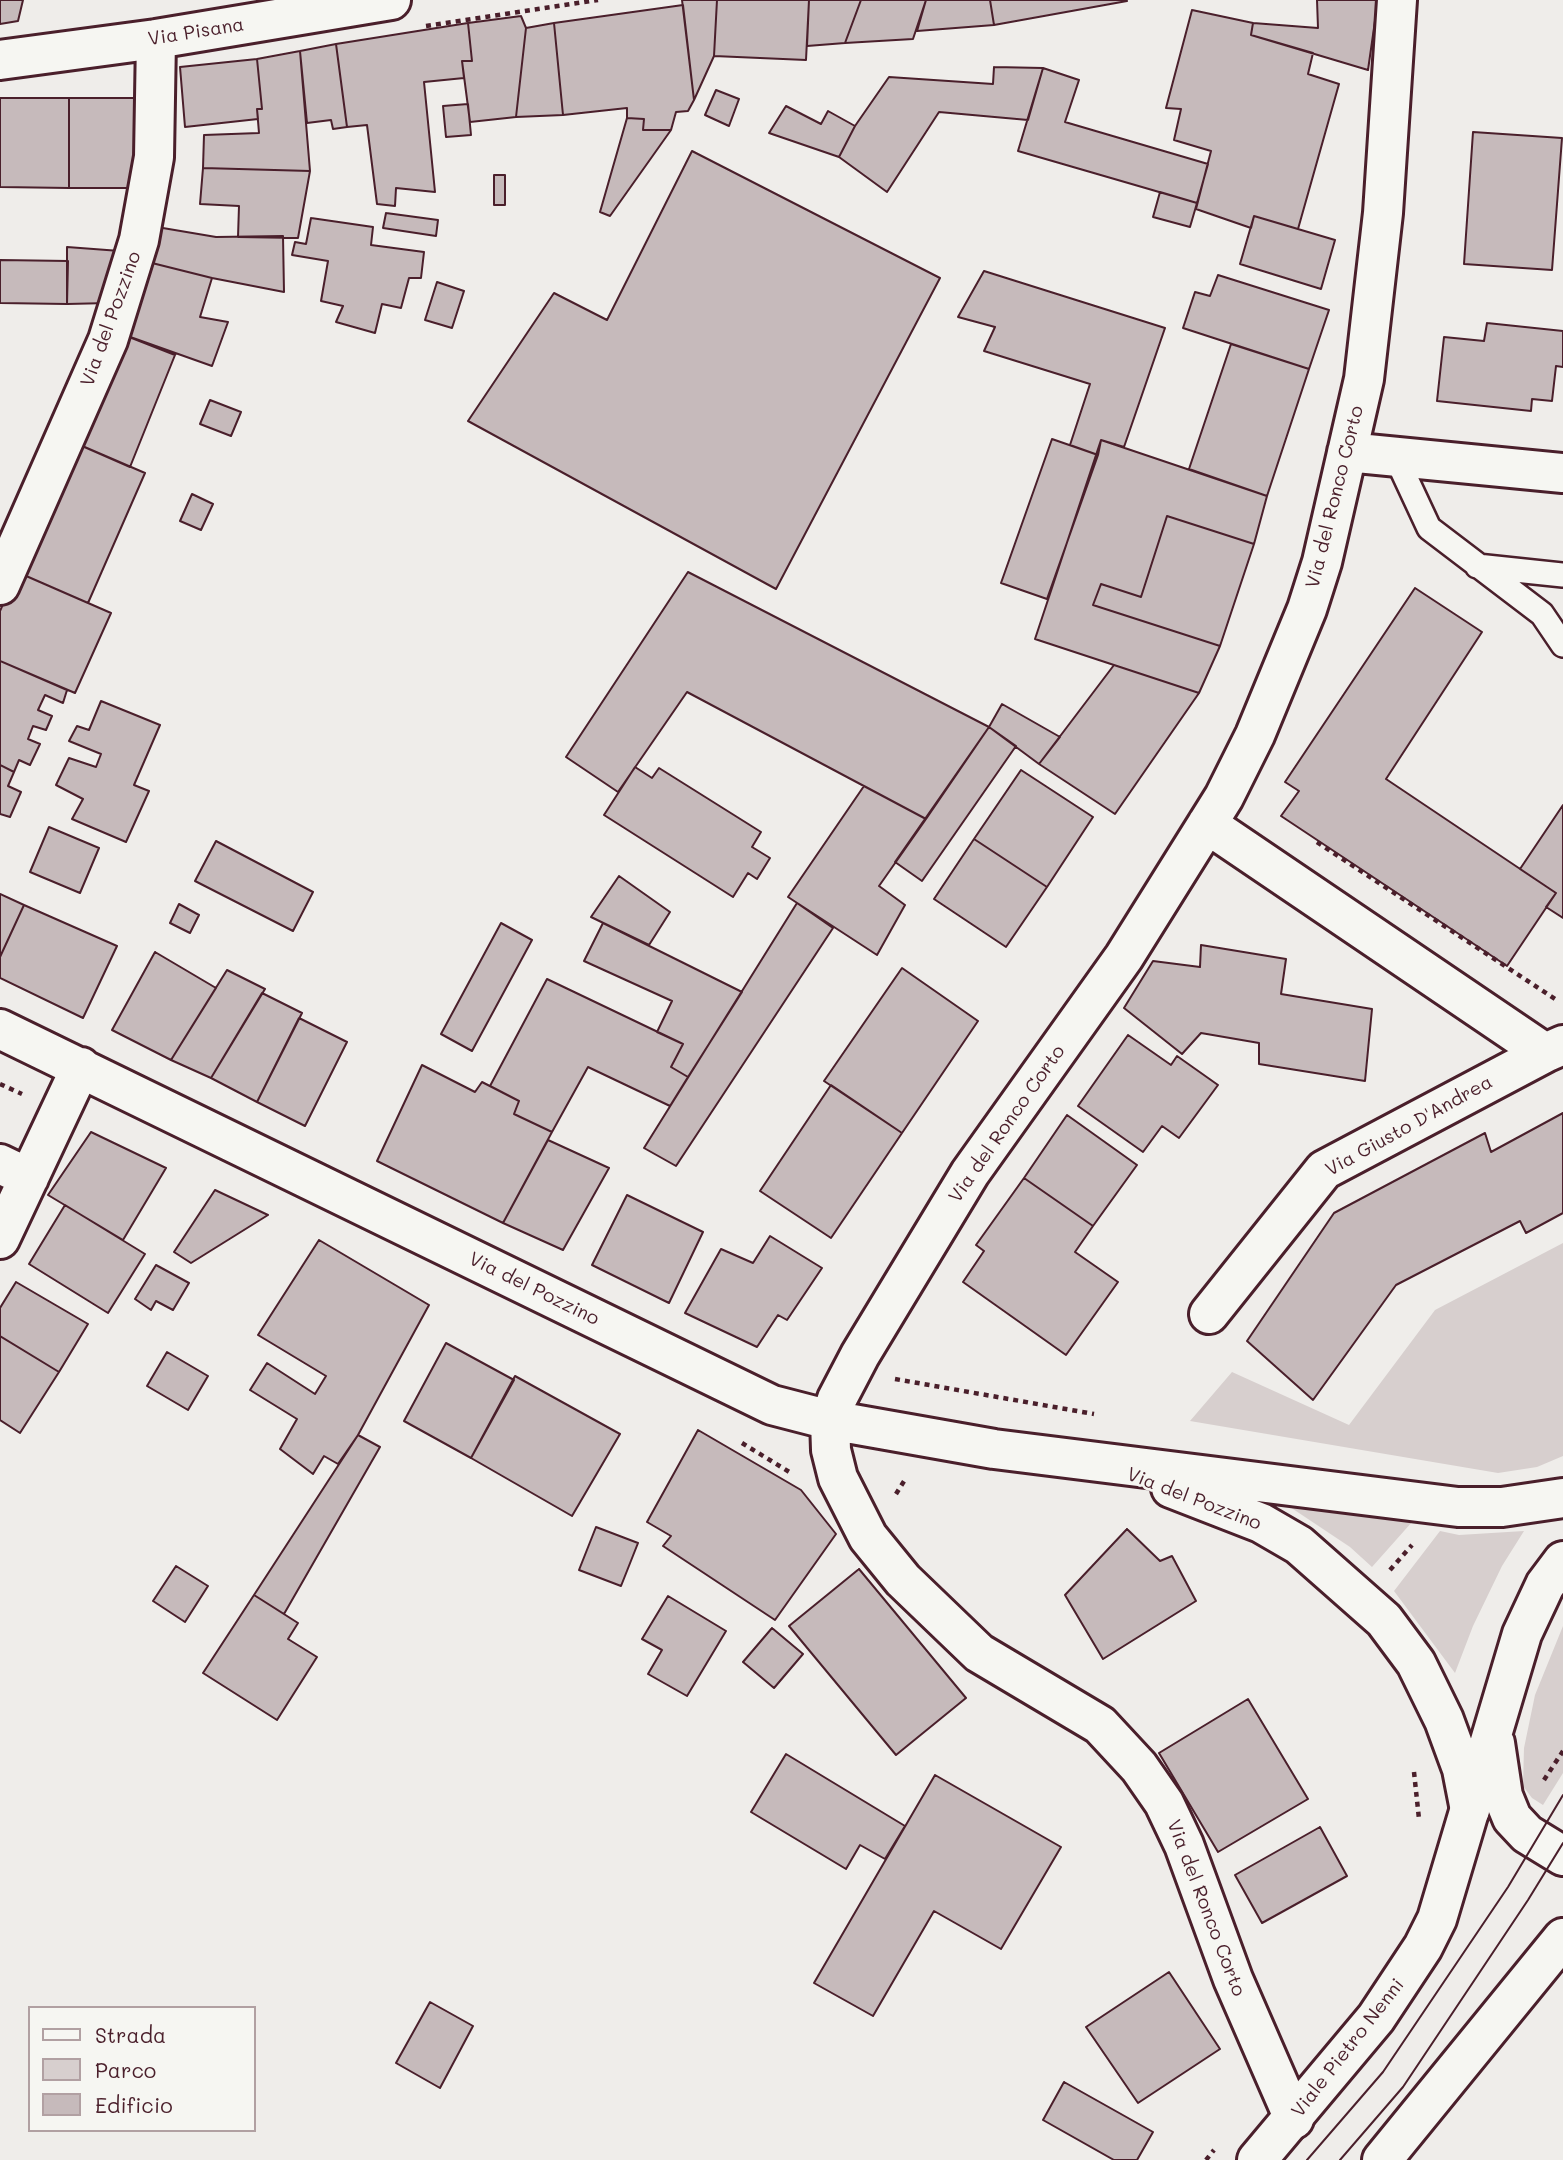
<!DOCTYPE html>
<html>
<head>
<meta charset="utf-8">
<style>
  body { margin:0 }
  #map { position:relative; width:1563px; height:2160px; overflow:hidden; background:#efedea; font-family:Mali,sans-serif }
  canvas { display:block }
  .legend { position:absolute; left:28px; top:2006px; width:228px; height:126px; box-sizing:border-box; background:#f6f6f2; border:2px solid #b1a0a2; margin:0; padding:9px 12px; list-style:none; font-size:21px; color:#4a1f2b }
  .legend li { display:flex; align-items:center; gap:14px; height:35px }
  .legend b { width:35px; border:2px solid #b1a0a2 }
</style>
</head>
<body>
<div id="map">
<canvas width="1563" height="2160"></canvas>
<ul class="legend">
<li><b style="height:9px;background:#f6f6f2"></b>Strada</li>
<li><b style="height:19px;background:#d7cfce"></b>Parco</li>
<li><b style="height:19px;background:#c6babb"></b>Edificio</li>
</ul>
</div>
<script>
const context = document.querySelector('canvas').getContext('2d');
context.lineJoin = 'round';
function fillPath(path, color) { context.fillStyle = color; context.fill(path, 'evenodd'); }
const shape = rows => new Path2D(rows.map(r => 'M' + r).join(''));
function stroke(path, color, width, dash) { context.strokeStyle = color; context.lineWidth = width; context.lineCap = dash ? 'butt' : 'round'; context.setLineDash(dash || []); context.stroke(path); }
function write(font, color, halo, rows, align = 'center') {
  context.font = font + ' Mali,sans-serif'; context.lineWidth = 5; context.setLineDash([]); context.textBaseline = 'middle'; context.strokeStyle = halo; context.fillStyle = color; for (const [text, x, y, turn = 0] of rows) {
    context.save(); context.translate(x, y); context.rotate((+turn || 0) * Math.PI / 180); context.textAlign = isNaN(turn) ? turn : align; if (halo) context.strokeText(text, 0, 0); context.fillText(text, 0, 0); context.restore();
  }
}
fillPath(shape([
  [1563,1243,1563,1456,1537,1467,1498,1473,1190,1421,1232,1372,1349,1425,1435,1310],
  [1287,1505,1412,1522,1372,1567,1350,1547],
  [1440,1531,1459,1535,1524,1531,1502,1566,1473,1626,1455,1673,1394,1591],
  [1563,1626,1563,1773,1543,1805,1532,1798,1523,1786,1524,1748,1535,1695]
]), '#d7cfce');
const building = shape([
  [0,0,23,0,18,21,0,24,0,0],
  [682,0,717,0,714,56,694,100,682,0],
  [717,0,809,0,806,60,714,56,717,0],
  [809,0,861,0,845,43,807,46,809,0],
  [861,0,926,0,913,39,845,43,861,0],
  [926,0,990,0,994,25,917,31,926,0],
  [990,0,1126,0,1127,1,994,25,990,0],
  [1317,0,1378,0,1368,70,1251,35,1253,23,1318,28,1317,0],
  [683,5,694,100,688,111,676,112,671,130,643,130,644,119,627,118,627,108,563,115,554,23,683,5],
  [1192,10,1253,23,1251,35,1313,53,1308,74,1339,84,1298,229,1254,216,1251,228,1196,209,1211,151,1174,140,1181,109,1166,108,1192,10],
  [521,16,526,28,516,117,470,122,462,61,472,61,468,23,521,16],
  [468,23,472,61,462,61,464,78,424,82,435,192,396,188,395,206,377,204,367,125,347,127,336,44,468,23],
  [554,23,563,115,516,117,526,28,554,23],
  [336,44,347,127,333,129,331,120,307,123,300,51,336,44],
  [300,51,310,171,203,168,204,135,259,133,257,109,262,109,257,59,300,51],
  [257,59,262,109,257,109,258,119,185,127,180,67,257,59],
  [994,67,1043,68,1028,120,939,112,887,192,839,157,855,126,889,77,993,84,994,67],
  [1043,68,1079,80,1065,122,1208,164,1197,203,1018,151,1043,68],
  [716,90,739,99,729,126,705,115,716,90],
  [0,98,69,98,69,188,0,187,0,98],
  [69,98,142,98,141,188,69,188,69,98],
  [468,104,471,135,446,137,443,106,468,104],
  [786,106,821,124,828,111,855,126,839,157,769,133,786,106],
  [627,118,644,119,643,130,671,130,610,216,600,212,627,118],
  [1473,132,1562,138,1552,270,1464,264,1473,132],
  [692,151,940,278,776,589,468,421,554,293,607,320,692,151],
  [203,168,310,171,298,238,238,237,239,206,200,204,203,168],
  [494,175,505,175,505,205,494,205,494,175],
  [1160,192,1197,203,1190,227,1153,217,1160,192],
  [386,213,438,220,436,236,383,228,386,213],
  [1254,216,1335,240,1321,289,1240,264,1254,216],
  [311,218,373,227,371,245,424,252,421,278,409,278,401,308,382,304,375,333,336,322,343,306,321,301,328,261,292,255,295,242,306,244,311,218],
  [151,226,216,237,283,236,284,292,212,278,140,260,151,226],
  [67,247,120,251,109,303,67,304,67,247],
  [0,260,68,261,67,304,0,303,0,260],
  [140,260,212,278,200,317,228,322,212,366,119,333,140,260],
  [984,271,1165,328,1124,447,1101,440,1098,455,1070,445,1090,384,984,351,995,327,958,317,984,271],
  [1218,275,1329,310,1309,369,1183,328,1195,292,1210,296,1218,275],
  [437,282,464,291,452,328,425,320,437,282],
  [1487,323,1563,331,1563,367,1556,366,1552,401,1532,399,1531,411,1437,401,1444,337,1484,341,1487,323],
  [119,333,175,355,130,467,73,442,119,333],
  [1231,344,1309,369,1267,496,1189,469,1231,344],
  [210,400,241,412,231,436,200,424,210,400],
  [1052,439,1098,455,1047,599,1001,583,1052,439],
  [1101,440,1267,496,1254,544,1167,516,1141,597,1101,584,1093,605,1220,646,1199,693,1035,639,1101,440],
  [73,442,145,473,88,603,17,572,73,442],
  [192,494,213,504,201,530,180,521,192,494],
  [1167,516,1254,544,1220,646,1093,605,1101,584,1141,597,1167,516],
  [17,572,111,613,75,693,0,661,0,611,17,572],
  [688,572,989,727,926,819,687,692,618,792,566,757,688,572],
  [1415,588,1482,632,1386,779,1556,893,1507,966,1281,816,1299,791,1285,782,1415,588],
  [0,661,67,690,63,703,45,695,38,710,52,716,46,730,33,726,28,739,40,744,30,765,19,760,14,772,0,765,0,661],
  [1114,665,1199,693,1115,814,1039,764,1114,665],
  [101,701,160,725,134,785,149,791,126,842,72,819,83,799,56,785,69,758,96,767,101,754,69,741,77,726,89,730,101,701],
  [1002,704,1060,737,1039,764,989,727,1002,704],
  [989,727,1016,746,922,881,895,862,989,727],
  [0,765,14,772,8,786,21,792,10,817,0,814,0,765],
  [635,767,652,778,659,768,761,832,752,847,770,858,757,879,748,873,733,897,604,815,635,767],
  [1021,770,1093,817,1047,887,974,839,1021,770],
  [864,786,926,819,879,886,905,905,877,955,788,897,864,786],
  [1563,805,1563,918,1546,907,1556,893,1520,869,1563,805],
  [49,827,99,848,80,893,30,872,49,827],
  [974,839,1047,887,1006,947,934,899,974,839],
  [216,841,313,892,293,931,195,881,216,841],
  [619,876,670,912,649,945,591,917,619,876],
  [0,894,24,905,0,957,0,894],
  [797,903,833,928,676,1166,644,1148,797,903],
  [179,904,199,915,190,933,170,923,179,904],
  [24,905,117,946,83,1018,0,978,0,957,24,905],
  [501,923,532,940,472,1051,441,1034,501,923],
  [603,923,742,992,688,1077,671,1067,683,1044,657,1032,672,1001,584,961,603,923],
  [1201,945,1286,959,1281,994,1372,1009,1365,1081,1259,1064,1259,1043,1201,1033,1182,1054,1124,1008,1153,961,1200,967,1201,945],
  [155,952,216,988,171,1060,112,1030,155,952],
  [902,968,978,1021,902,1133,824,1081,902,968],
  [227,970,265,989,211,1078,171,1060,227,970],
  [547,979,683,1044,671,1067,688,1077,670,1106,588,1067,552,1132,514,1114,519,1101,490,1086,547,979],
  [262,993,302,1013,257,1102,211,1078,262,993],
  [299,1018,347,1042,305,1126,257,1102,299,1018],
  [1128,1035,1171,1065,1177,1056,1218,1085,1179,1138,1162,1126,1143,1152,1078,1106,1128,1035],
  [422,1065,475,1092,482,1082,519,1101,514,1114,552,1132,503,1223,377,1161,422,1065],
  [831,1085,902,1133,831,1238,760,1191,831,1085],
  [1563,1113,1563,1213,1526,1233,1520,1221,1396,1285,1313,1400,1247,1341,1334,1213,1485,1133,1491,1152,1563,1113],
  [1067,1115,1137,1165,1093,1226,1024,1178,1067,1115],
  [91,1132,166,1168,123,1240,48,1195,91,1132],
  [548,1140,609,1168,563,1250,503,1223,548,1140],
  [1024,1178,1093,1226,1075,1252,1118,1282,1066,1355,963,1282,984,1251,976,1245,1024,1178],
  [215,1190,268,1215,191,1263,174,1252,215,1190],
  [627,1195,703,1232,669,1303,592,1265,627,1195],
  [65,1205,145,1254,108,1313,29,1264,65,1205],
  [770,1236,822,1268,787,1320,778,1315,757,1347,685,1313,721,1249,753,1263,770,1236],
  [319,1240,429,1305,358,1435,338,1464,324,1456,313,1474,280,1449,297,1419,250,1390,267,1363,315,1394,326,1376,258,1335,319,1240],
  [156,1265,189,1283,173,1310,156,1301,151,1310,135,1299,156,1265],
  [16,1282,88,1324,59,1372,0,1336,0,1308,16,1282],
  [0,1336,59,1372,20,1433,0,1420,0,1336],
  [446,1343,514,1380,471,1458,404,1421,446,1343],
  [167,1352,208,1376,188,1410,147,1386,167,1352],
  [515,1376,620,1434,572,1516,471,1458,515,1376],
  [698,1430,801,1490,836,1534,775,1620,663,1546,671,1536,647,1522,698,1430],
  [358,1435,380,1447,284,1614,254,1595,358,1435],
  [596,1527,638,1543,621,1586,579,1570,596,1527],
  [1127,1529,1160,1561,1172,1556,1196,1601,1103,1659,1065,1595,1127,1529],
  [176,1566,208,1586,185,1622,153,1601,176,1566],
  [859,1569,966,1698,896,1755,789,1626,859,1569],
  [254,1595,298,1623,288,1639,317,1657,277,1720,203,1673,254,1595],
  [668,1596,726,1631,687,1696,648,1674,662,1650,642,1639,668,1596],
  [772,1628,803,1654,774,1688,743,1662,772,1628],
  [1248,1699,1308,1799,1218,1852,1159,1753,1248,1699],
  [786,1754,905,1826,885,1859,860,1845,846,1869,751,1812,786,1754],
  [935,1775,1061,1847,1001,1949,934,1911,873,2016,814,1983,935,1775],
  [1320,1827,1347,1876,1262,1923,1235,1875,1320,1827],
  [1169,1972,1220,2049,1138,2103,1086,2027,1169,1972],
  [430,2002,473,2026,440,2088,396,2063,430,2002],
  [1064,2082,1153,2132,1137,2160,1114,2160,1043,2120,1064,2082]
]);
fillPath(building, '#c6babb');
stroke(building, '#4a1f2b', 2);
const lane = shape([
  [1395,455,1429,528,1542,614,1563,645],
  [1477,566,1563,575]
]);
const street = shape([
  [0,60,156,39,391,0],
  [1347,452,1563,473],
  [0,585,108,340,139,240,154,157,156,39],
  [1207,824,1545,1053,1563,1045],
  [0,1029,772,1405,830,1420,994,1449,1458,1507,1502,1507,1563,1498],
  [0,1164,29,1178],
  [0,1239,81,1067],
  [1209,1314,1324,1170,1545,1053],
  [1171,1488,1261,1523,1299,1545,1384,1620,1416,1663,1444,1720,1462,1769,1470,1810],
  [1294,2119,1233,1979,1184,1845,1164,1803,1139,1767,1100,1725,979,1653,903,1580,868,1537,838,1478,831,1450,830,1420,837,1399,860,1355,970,1173,1124,957,1224,797,1255,735,1307,609,1322,562,1364,379,1383,213,1397,0]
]);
const secondary = shape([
  [1495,1743,1503,1796,1512,1818,1527,1834,1563,1856],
  [1257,2160,1376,2018,1423,1947,1437,1919,1522,1634,1545,1585,1563,1561],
  [1382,2160,1563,1938]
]);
stroke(lane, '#4a1f2b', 28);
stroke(street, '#4a1f2b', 44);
stroke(secondary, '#4a1f2b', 44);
stroke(shape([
  [426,26,598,0],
  [1317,842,1558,1001],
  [0,1084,22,1094],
  [895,1379,1094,1414],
  [742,1443,791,1473],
  [896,1494,906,1478],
  [1390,1570,1412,1545],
  [1414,1772,1419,1819],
  [1544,1780,1563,1751],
  [1206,2160,1214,2150]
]), '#4a1f2b', 4.5, [5, 5]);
stroke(lane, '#f6f6f2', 23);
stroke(street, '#f6f6f2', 38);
stroke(secondary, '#f6f6f2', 38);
stroke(shape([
  [1307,2160,1383,2072,1508,1887,1563,1795],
  [1340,2160,1403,2087,1528,1900,1563,1843]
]), '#4a1f2b', 2);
write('19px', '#4a1f2b', '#f6f6f2', [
  ["Via Pisana",196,32,-9],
  ["Via del Pozzino",111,319,-70],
  ["Via del Ronco Corto",1335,497,-76],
  ["Via del Ronco Corto",1007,1124,-55],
  ["Via Giusto D'Andrea",1409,1126,-29],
  ["Via del Pozzino",534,1289,26],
  ["Via del Pozzino",1194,1499,21],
  ["Via del Ronco Corto",1206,1908,69],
  ["Viale Pietro Nenni",1348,2048,-52]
]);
</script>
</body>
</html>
